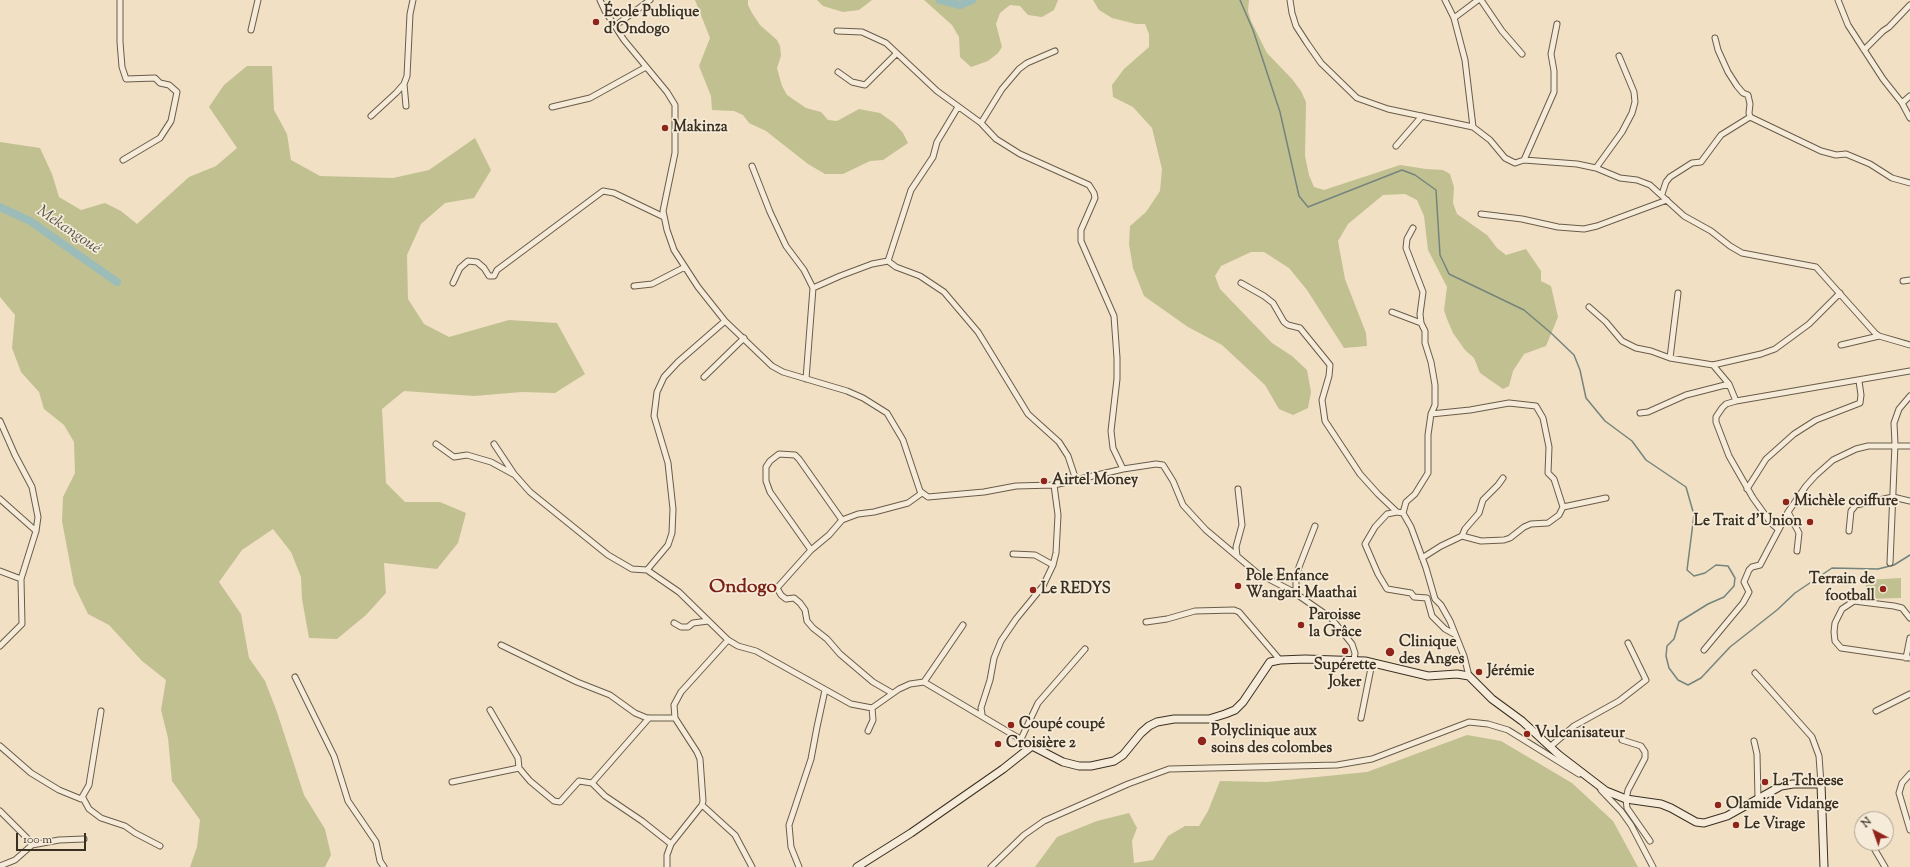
<!DOCTYPE html>
<html>
<head>
<meta charset="utf-8">
<style>
  body { margin:0 }
  #map { position:relative; width:1910px; height:867px; overflow:hidden; background:#f1e0c4; font-family:"Sorts Mill Goudy",serif }
  canvas { display:block }
  .north { position:absolute; left:1854px; top:811px; width:40px; height:40px; box-sizing:border-box; background:#f6ebd9; border:1px solid #aba090; border-radius:50%; rotate:319deg; font-size:11px; font-weight:700; line-height:16px; text-align:center; color:#3a3022 }
  .north::after { content:''; display:block; margin:auto; width:14px; height:18px; background:#8f2418; clip-path:polygon(50% 0,100% 100%,50% 72%,0 100%) }
  .scale { position:absolute; left:16px; top:833px; width:70px; height:18px; box-sizing:border-box; border:2px solid #3a3022; border-top:0; padding-left:5px; font-size:12px; line-height:14px; white-space:nowrap; color:#3a3022; -webkit-text-stroke:3px #f6ebd9; paint-order:stroke }
</style>
</head>
<body>
<div id="map">
<canvas width="1910" height="867"></canvas>
<div class="north">N</div>
<div class="scale">100 m</div>
</div>
<script>
const context = document.querySelector('canvas').getContext('2d');
context.lineJoin = 'round';
function fillPath(path, color) { context.fillStyle = color; context.fill(path, 'evenodd'); }
const shape = rows => new Path2D(rows.map(r => 'M' + r).join(''));
function stroke(path, color, width, dash) { context.strokeStyle = color; context.lineWidth = width; context.lineCap = dash ? 'butt' : 'round'; context.setLineDash(dash || []); context.stroke(path); }
function write(font, color, halo, rows, align = 'center') {
  context.font = font + ' "Sorts Mill Goudy",serif'; context.lineWidth = 3.5; context.setLineDash([]); context.textBaseline = 'middle'; context.strokeStyle = halo; context.fillStyle = color; for (const [text, x, y, turn = 0] of rows) {
    context.save(); context.translate(x, y); context.rotate((+turn || 0) * Math.PI / 180); context.textAlign = isNaN(turn) ? turn : align; if (halo) context.strokeText(text, 0, 0); context.fillText(text, 0, 0); context.restore();
  }
}
fillPath(shape([
  [695,0,748,0,748,5,752,13,760,25,777,40,780,46,781,56,777,68,782,86,787,95,806,108,821,112,828,120,837,121,859,109,880,113,894,123,903,133,908,143,883,160,870,161,843,174,825,174,808,164,766,131,749,123,743,115,734,111,712,110,711,96,699,66,710,38],
  [817,0,872,0,859,10,843,12,823,6],
  [924,0,1058,0,1054,10,1042,17,1028,15,1020,6,1010,5,1000,13,996,24,1002,47,998,53,988,61,971,67,960,57,959,37,952,25],
  [1093,0,1249,0,1248,11,1251,21,1267,53,1292,79,1301,91,1306,102,1305,156,1309,175,1314,187,1324,190,1400,165,1426,169,1443,170,1450,174,1454,187,1453,203,1457,214,1487,235,1497,248,1506,255,1526,249,1541,271,1541,281,1551,286,1558,317,1546,346,1524,354,1513,371,1509,386,1503,389,1480,373,1474,358,1465,350,1453,333,1447,319,1444,310,1447,287,1428,250,1424,216,1417,200,1405,194,1383,195,1348,224,1338,241,1345,279,1366,333,1367,346,1344,348,1307,290,1289,268,1264,252,1251,252,1221,266,1215,276,1220,289,1272,343,1292,356,1307,370,1311,392,1308,408,1293,415,1279,409,1265,385,1222,345,1188,327,1144,296,1133,268,1129,244,1130,226,1146,212,1160,191,1162,169,1152,128,1133,107,1113,97,1112,85,1124,69,1149,47,1149,34,1145,24,1136,24,1112,18,1099,10],
  [247,66,272,66,274,110,287,134,291,160,320,176,393,178,429,170,475,138,491,170,474,198,445,203,421,224,407,255,408,299,424,324,449,337,509,320,557,323,585,374,555,393,522,392,474,396,404,391,382,409,386,483,405,502,440,502,466,513,458,543,437,569,384,563,386,593,366,615,337,639,309,638,302,599,301,577,291,552,273,529,242,550,219,582,241,614,249,658,265,681,277,712,304,795,325,829,331,855,325,867,190,867,197,847,200,820,172,781,168,738,161,710,166,680,142,661,109,625,88,614,74,585,62,521,63,497,75,473,74,442,64,425,44,409,39,392,21,372,12,348,15,315,0,297,0,142,40,148,52,174,59,197,81,210,105,203,121,211,137,224,189,177,216,166,237,148,209,107,224,85],
  [1901,578,1901,598,1866,599,1866,580],
  [1467,735,1501,741,1572,783,1613,821,1638,867,1035,867,1057,837,1097,821,1129,813,1137,828,1132,841,1134,863,1153,860,1168,836,1185,826,1199,826,1208,811,1220,781,1267,782,1367,772]
]), '#c1c090');
stroke(shape([
  [1240,0,1253,30,1280,112,1299,196,1308,207,1402,170,1415,175,1436,190,1440,255,1449,274,1524,310,1551,333,1574,355,1580,370,1586,398,1605,421,1632,441,1646,460,1686,487,1694,515,1687,570,1694,576,1705,573,1716,565,1728,566,1735,578,1734,586,1724,597,1708,604,1679,622,1674,639,1667,646,1666,656,1669,668,1678,680,1688,685,1701,678,1730,647,1777,610,1795,593,1832,568,1878,569,1894,565,1910,555]
]), '#75847d', 1.5);
stroke(shape([
  [940,0,960,5,972,0],
  [0,207,30,221,117,282]
]), '#9cbcb9', 8);
const street = shape([
  [120,0,120,42,122,67,126,79,155,78,160,83,169,85,177,92,171,121,160,138,123,160],
  [600,0,605,11,624,40,667,92,675,105,675,153,663,211,667,230,674,250,698,287,725,321,772,366,783,372,847,391,863,398,887,413,903,440,920,491,928,497,984,492,1016,486,1054,485,1123,469,1156,464,1163,465,1173,481,1183,505,1206,530,1257,573,1292,591,1331,618,1352,644,1355,653,1354,660],
  [1290,0,1292,13,1296,26,1307,43,1321,63,1357,98,1388,109,1473,127,1490,140,1505,158,1515,163,1524,160,1577,164,1596,168,1620,178,1637,180,1650,185,1684,216,1711,231,1730,246,1742,253,1816,267,1875,333,1879,336,1910,345],
  [1445,0,1454,18,1465,60,1473,127],
  [1481,0,1502,31,1522,54],
  [1838,0,1848,25,1883,79,1902,103,1910,118],
  [1454,18,1478,0],
  [615,26,650,0],
  [251,30,258,0],
  [837,31,862,32,886,43,937,91,981,123,996,139,1020,154,1089,185,1094,193,1095,198,1081,230,1081,241,1114,316,1117,358,1117,379,1111,431,1113,448,1123,469],
  [1715,38,1718,50,1728,72,1737,86,1743,93,1748,95,1750,104,1749,113,1750,117,1821,151,1836,155,1846,154,1870,164,1892,178,1910,183],
  [1864,50,1883,31,1889,27,1910,5],
  [838,72,852,82,865,85,896,54],
  [404,84,406,106],
  [1902,103,1910,96],
  [552,107,590,98,646,67],
  [371,116,396,93,404,84,407,76,410,14,413,0],
  [981,123,1002,89,1019,69,1027,63,1055,51],
  [1396,146,1422,116],
  [1524,160,1554,92,1554,71,1551,54,1557,24],
  [752,166,770,212,786,246,804,270,813,288,806,379],
  [1596,168,1622,132,1632,113,1635,102,1634,92,1619,56],
  [1662,194,1666,182,1670,177,1692,163,1701,162,1721,135,1750,117],
  [1481,214,1522,219,1558,227,1584,229,1597,226,1667,200],
  [1413,228,1407,239,1406,248,1423,292,1420,314,1421,323],
  [888,261,911,190,933,157,937,142,958,107],
  [1903,281,1910,280],
  [453,283,460,268,468,261,477,262,484,268,489,276,494,276,497,270,603,191,614,193,664,217],
  [1241,283,1264,296,1273,303,1284,322,1288,325,1300,328,1326,360,1330,365,1329,376,1322,400,1325,421,1360,474,1378,494,1397,512,1403,513],
  [634,286,652,284,685,267],
  [813,288,840,276,872,264,888,261,896,267,920,276,944,292,978,332,1028,414,1059,442,1068,456,1076,480],
  [1589,307,1606,322,1622,341,1636,348,1651,351,1670,358,1713,365,1761,354,1775,349,1809,324,1840,293],
  [1392,312,1421,323,1425,331,1425,343,1431,362,1435,385,1435,405,1431,414,1428,435,1428,473,1415,494,1406,502,1403,513,1411,527,1426,568,1435,599,1441,605,1450,621,1464,656,1469,676],
  [1841,345,1879,336],
  [1670,358,1678,293],
  [1713,365,1729,384,1736,401],
  [704,377,744,338],
  [1640,413,1648,412,1686,395,1729,384],
  [1431,414,1470,410,1509,403,1536,406,1543,418,1549,447,1548,473,1554,479,1563,507,1559,515,1548,523,1531,524,1524,527,1510,538,1504,540,1481,541,1462,536],
  [0,421,15,455,32,487,38,517,36,531,21,579,22,624,0,646],
  [436,444,454,457,467,455,491,462,513,474],
  [494,444,514,474,530,492,608,555,632,569,647,570,679,592,728,640,738,646,756,651,851,704,872,708],
  [1747,489,1766,459,1794,434,1816,420,1860,403,1861,395,1859,381],
  [0,499,36,531],
  [1563,507,1606,498],
  [1397,512,1387,514,1375,527,1365,544,1378,574,1387,589,1411,593,1414,597,1427,598,1432,616,1445,629,1454,634],
  [1788,512,1799,533,1797,551],
  [1778,529,1771,523,1753,498,1729,456,1716,422,1716,417,1722,408,1726,404,1736,401,1910,371],
  [1849,531,1851,511,1856,505,1893,497,1910,501],
  [811,550,770,492,766,481,766,467,770,461,779,454,795,455,799,459,842,520],
  [1013,554,1035,555,1053,565],
  [1237,556,1236,547,1242,525,1238,489],
  [1422,558,1441,546,1462,536,1465,529,1479,513,1483,500,1498,485,1503,478],
  [1890,563,1895,444,1894,423,1899,409,1910,396],
  [647,570,668,545,672,533,673,509,668,463,654,416,657,392,664,377,678,362,725,321],
  [0,571,21,579],
  [1296,594,1296,577,1299,567,1315,526],
  [1910,618,1902,608,1894,606,1854,601,1842,609,1835,623,1834,632,1835,641,1841,648,1910,658],
  [1146,622,1167,619,1195,611,1234,610,1239,612,1280,660],
  [674,623,681,627,688,627,693,623,708,621],
  [501,645,577,682,610,695,635,713,647,718,675,718,697,752,700,759,703,801,702,805,671,844,667,855,667,867],
  [1704,650,1743,603,1749,592,1744,582,1749,570,1752,567,1760,565,1788,512,1806,486,1815,476,1833,460,1856,449,1868,446,1910,446],
  [1906,658,1910,638],
  [1755,673,1812,737,1819,756,1821,784],
  [295,677,334,756,348,801,376,842,380,861,384,867],
  [924,682,963,625],
  [892,693,873,682,840,654,827,639,813,628,807,621,805,610,800,603,794,598,786,599,781,595,777,588,811,550,829,535,842,520,858,514,874,512,908,503,922,493],
  [490,710,518,758,519,768,530,781,554,801,560,802,579,781,592,783,605,796,642,821,671,844],
  [1876,711,1910,694],
  [982,714,981,708,990,680,994,658,1001,641,1016,619,1043,586,1053,565,1056,553,1058,515,1054,485],
  [675,718,674,705,681,692,728,640],
  [1361,718,1372,663],
  [868,731,873,720,872,708,899,689,910,684,924,682,1032,746],
  [1021,739,1038,703,1085,649],
  [1622,740,1641,746,1645,752,1645,758,1628,790,1626,799,1627,808,1650,841],
  [1754,741,1757,754,1758,799],
  [0,746,31,773,59,790,81,799,89,785,101,711],
  [1550,747,1574,726,1619,701,1646,680,1628,643],
  [1910,774,1902,783,1899,793,1910,830],
  [452,782,519,768],
  [592,783,649,718],
  [1601,790,1621,811,1631,825,1653,867],
  [83,798,89,809,101,818,125,826,135,833,160,846],
  [702,805,735,835,752,867],
  [0,811,27,838,32,845],
  [1875,850,1885,867],
  [0,866,15,860,32,845,59,840,84,839],
  [799,867,791,847,789,825,811,759,817,727,825,690],
  [991,867,1024,835,1044,821,1128,784,1169,769,1337,765,1372,759,1469,722,1488,724,1508,730,1579,774]
]);
const secondary = shape([
  [857,867,911,833,1003,769,1032,746,1063,762,1079,766,1091,766,1114,761,1123,755,1141,733,1149,726,1157,722,1174,719,1209,719,1225,714,1235,710,1243,702,1270,662,1280,660,1305,659,1365,661,1428,676,1457,674,1469,676,1492,699,1522,721,1559,755,1606,791,1626,799,1661,804,1671,808,1696,822,1704,823,1727,816,1781,786,1793,784,1821,784,1824,867]
]);
stroke(street, '#685c4a', 7);
stroke(secondary, '#3a3022', 9);
stroke(street, '#f6ebd9', 5);
stroke(secondary, '#f6ebd9', 7);
for (const [x, y, r, color] of [
  [596,22,4,"#8f2418"],
  [665,128,4,"#8f2418"],
  [1044,481,4,"#8f2418"],
  [1786,502,4,"#8f2418"],
  [1810,522,4,"#8f2418"],
  [1238,586,4,"#8f2418"],
  [1883,589,4,"#8f2418"],
  [1033,590,4,"#8f2418"],
  [1301,625,4,"#8f2418"],
  [1345,651,4,"#8f2418"],
  [1390,652,5,"#8f2418"],
  [1479,672,4,"#8f2418"],
  [1011,725,4,"#8f2418"],
  [1527,734,4,"#8f2418"],
  [1202,741,5,"#8f2418"],
  [998,744,4,"#8f2418"],
  [1765,782,4,"#8f2418"],
  [1718,805,4,"#8f2418"],
  [1736,825,4,"#8f2418"]
]) { const dot = new Path2D(); dot.arc(x, y, r, 0, 2 * Math.PI); context.fillStyle = color; context.fill(dot); stroke(dot, '#f6ebd9', 1.5); }
write('bold 15px', '#3a3022', '#f6ebd9', [
  ["École Publique",604,13],
  ["d'Ondogo",604,30],
  ["Makinza",673,128],
  ["Airtel Money",1052,481],
  ["Michèle coiffure",1794,502],
  ["Le Trait d'Union",1802,522,"right"],
  ["Pole Enfance",1246,577],
  ["Wangari Maathai",1246,594],
  ["Terrain de",1875,580,"right"],
  ["football",1875,597,"right"],
  ["Le REDYS",1041,590],
  ["Paroisse",1309,616],
  ["la Grâce",1309,633],
  ["Clinique",1399,643],
  ["des Anges",1399,660],
  ["Supérette",1345,666,"center"],
  ["Joker",1345,683,"center"],
  ["Jérémie",1487,672],
  ["Coupé coupé",1019,725],
  ["Polyclinique aux",1211,732],
  ["soins des colombes",1211,749],
  ["Vulcanisateur",1535,734],
  ["Croisière 2",1006,744],
  ["La Tcheese",1773,782],
  ["Olamide Vidange",1726,805],
  ["Le Virage",1744,825]
], 'left');
write('italic 16px', '#525348', '#f6ebd9', [
  ["Mekangoué",68,231,34]
]);
write('bold 19px', '#7a1f14', '#f6ebd9', [
  ["Ondogo",743,589]
]);
</script>
</body>
</html>
